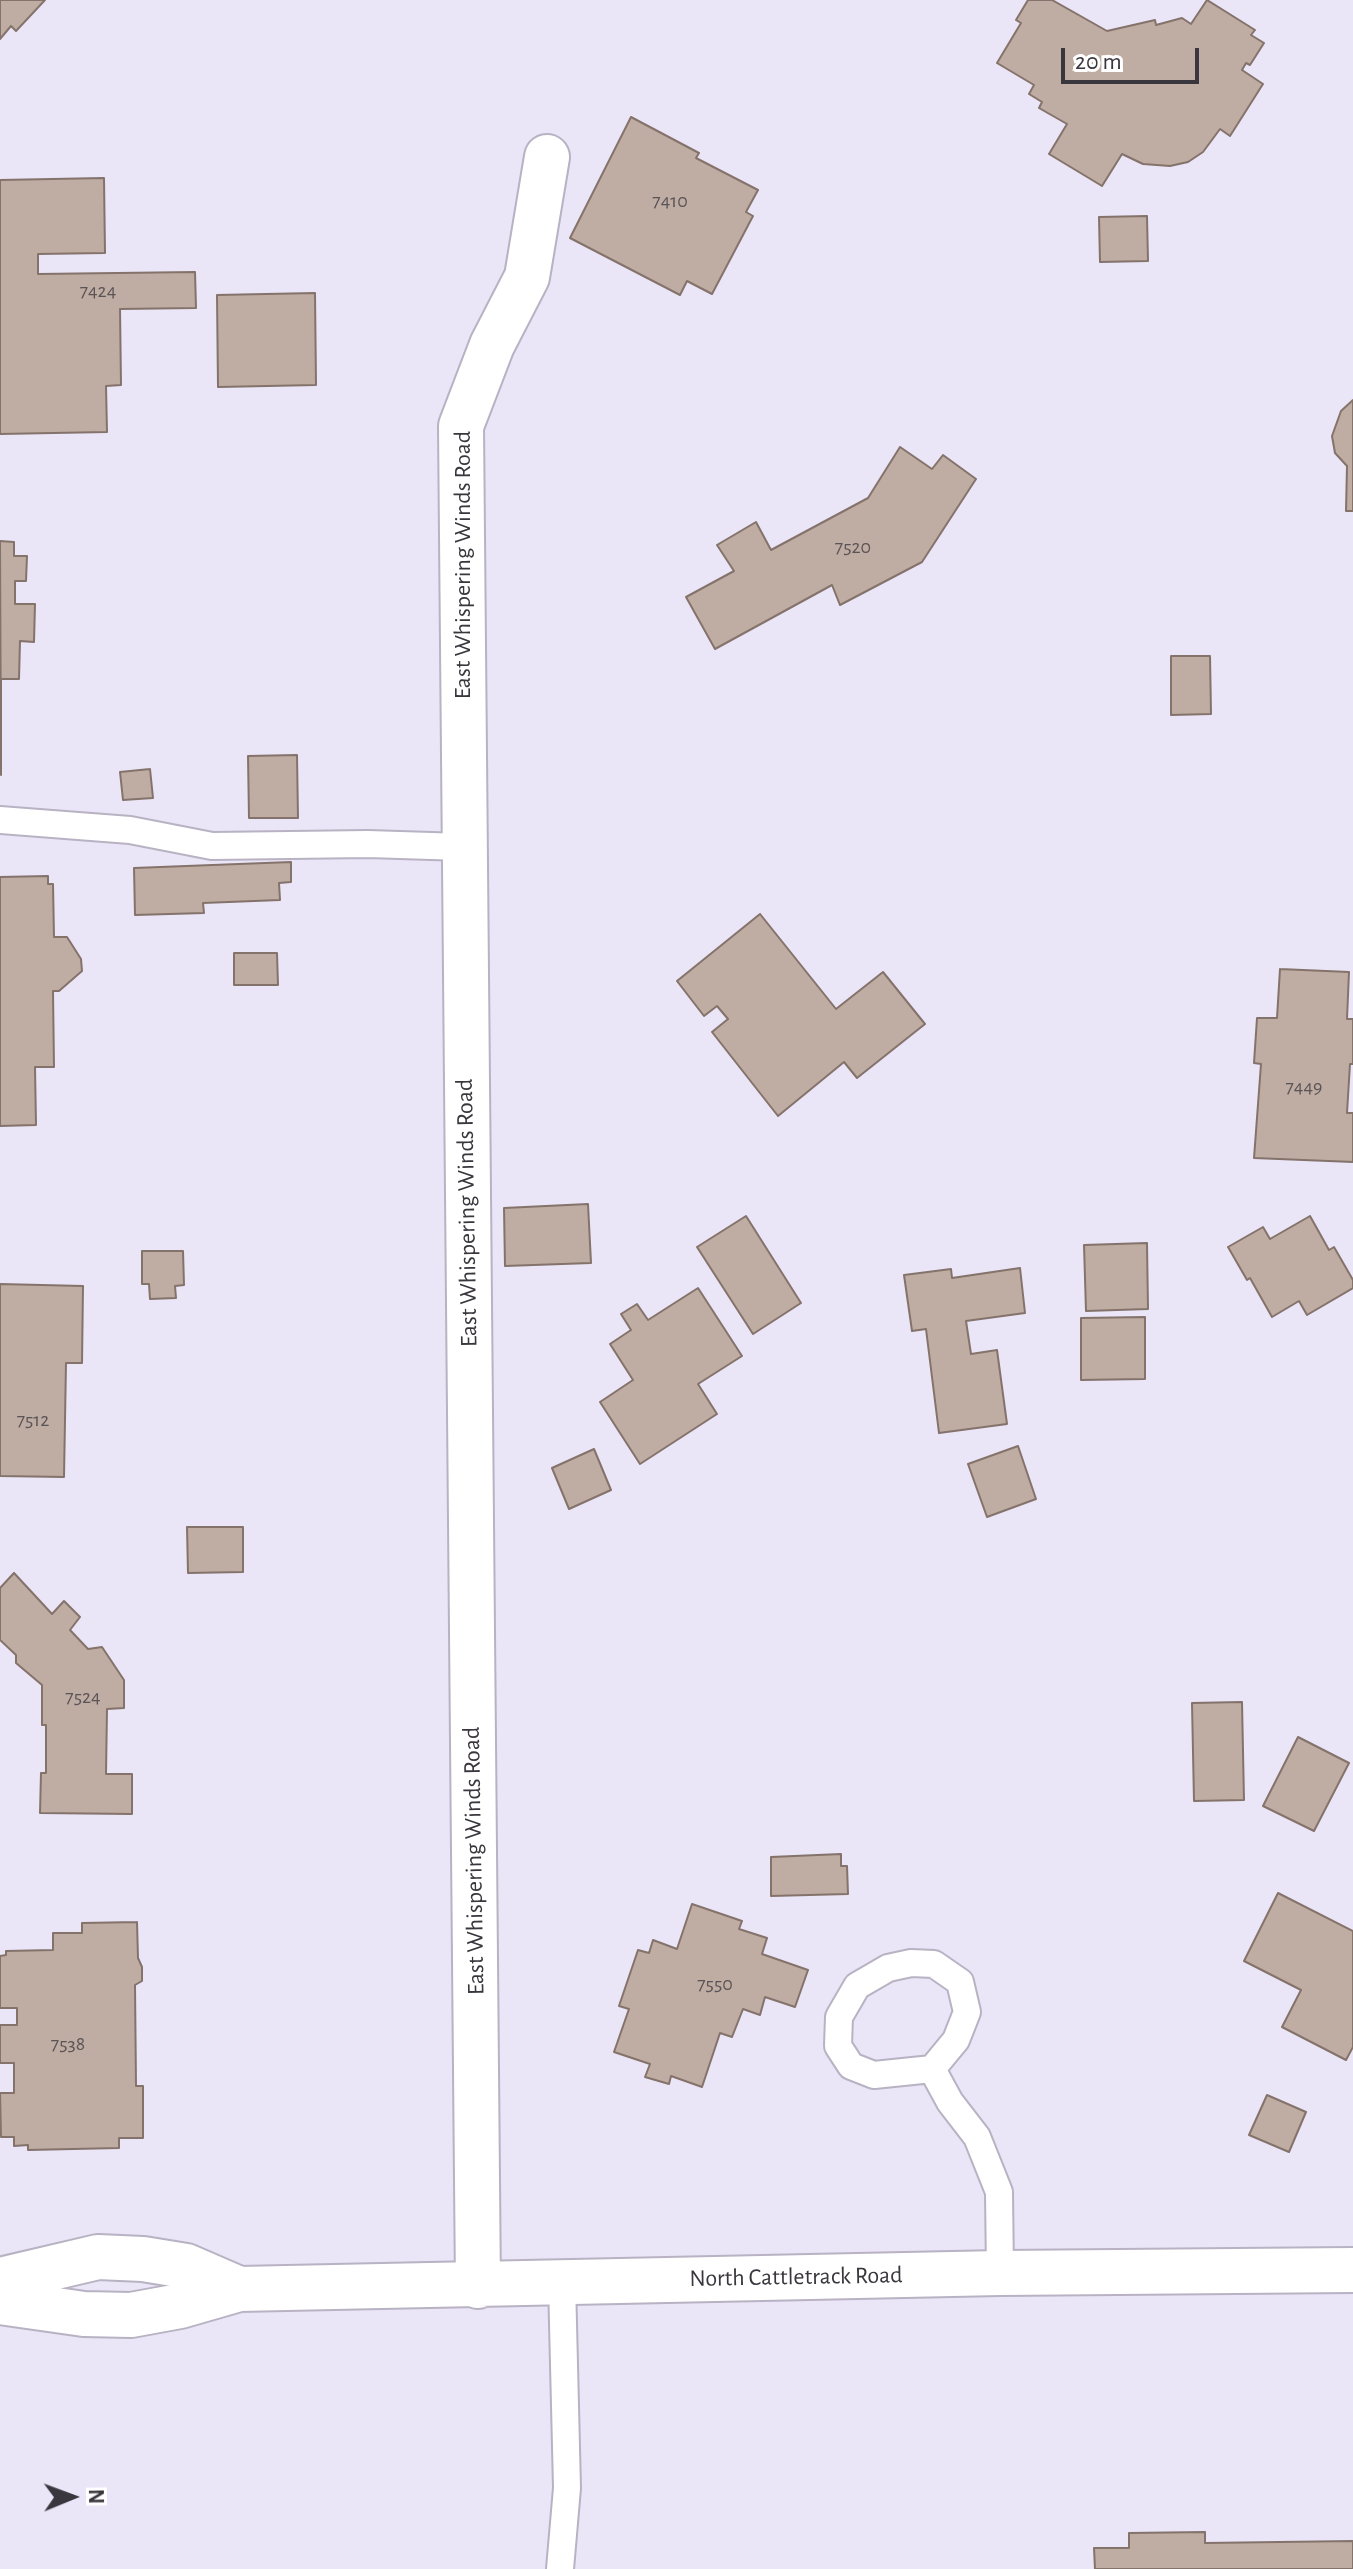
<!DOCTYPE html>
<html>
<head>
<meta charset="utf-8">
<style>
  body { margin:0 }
  #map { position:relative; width:1353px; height:2569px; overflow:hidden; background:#ebe5f8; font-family:"Alegreya Sans",sans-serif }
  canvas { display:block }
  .north { position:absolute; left:32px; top:2457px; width:80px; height:80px; -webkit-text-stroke:6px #fff; paint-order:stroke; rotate:89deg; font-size:22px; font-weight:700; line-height:32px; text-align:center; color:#39363d }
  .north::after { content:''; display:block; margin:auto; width:28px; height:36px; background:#39363d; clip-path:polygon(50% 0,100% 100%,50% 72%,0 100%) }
  .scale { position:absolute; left:1061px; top:48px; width:138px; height:36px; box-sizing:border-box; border:4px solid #39363d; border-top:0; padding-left:10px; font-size:24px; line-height:28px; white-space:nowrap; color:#39363d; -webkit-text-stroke:6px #fff; paint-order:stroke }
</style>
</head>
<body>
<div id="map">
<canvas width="1353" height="2569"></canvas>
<div class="north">N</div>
<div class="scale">20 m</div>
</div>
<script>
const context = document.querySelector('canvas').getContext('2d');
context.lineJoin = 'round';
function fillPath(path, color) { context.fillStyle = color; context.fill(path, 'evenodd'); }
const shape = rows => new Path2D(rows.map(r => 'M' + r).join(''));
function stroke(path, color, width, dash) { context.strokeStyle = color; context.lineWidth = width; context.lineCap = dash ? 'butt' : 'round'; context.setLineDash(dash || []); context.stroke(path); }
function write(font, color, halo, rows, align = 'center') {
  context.font = font + ' "Alegreya Sans",sans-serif'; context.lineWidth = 6; context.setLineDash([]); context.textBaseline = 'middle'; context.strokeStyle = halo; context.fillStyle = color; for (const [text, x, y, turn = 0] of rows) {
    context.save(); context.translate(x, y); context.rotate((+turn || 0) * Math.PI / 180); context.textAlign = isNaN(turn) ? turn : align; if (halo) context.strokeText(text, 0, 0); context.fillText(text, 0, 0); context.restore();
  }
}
const building = shape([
  [0,0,45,0,16,31,11,26,0,39,0,0],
  [1028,0,1052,0,1107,31,1155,20,1156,25,1182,18,1191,24,1207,0,1255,30,1251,35,1264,43,1250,65,1246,63,1242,70,1263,84,1230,136,1220,129,1203,152,1188,162,1170,166,1143,164,1122,154,1102,186,1049,154,1067,124,1039,108,1042,102,1029,94,1034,85,997,63,1021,23,1016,20,1028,0],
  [631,117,699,153,696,158,758,190,746,212,753,216,712,294,687,281,680,295,570,238,631,117],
  [104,178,105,253,38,254,38,274,195,272,196,308,120,309,121,385,106,386,107,432,0,434,0,180,104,178],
  [1147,216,1148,261,1100,262,1099,217,1147,216],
  [315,293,316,385,218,387,217,295,315,293],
  [1353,400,1353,511,1346,511,1347,466,1335,453,1332,436,1341,411,1353,400],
  [900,447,932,469,943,455,976,479,922,562,840,605,832,585,715,649,686,597,734,571,717,545,756,522,771,550,868,498,900,447],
  [0,541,14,542,14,556,27,556,26,581,15,581,15,604,35,604,34,642,20,641,19,679,1,679,1,775,0,541],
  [1171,656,1210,656,1211,714,1171,715,1171,656],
  [297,755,298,818,249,818,248,756,297,755],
  [150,769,153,798,123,800,120,772,150,769],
  [291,862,291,882,279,883,280,900,203,903,204,913,135,915,134,868,291,862],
  [48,876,48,884,53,884,54,937,67,937,81,959,82,971,59,991,53,991,54,1067,35,1067,36,1125,0,1126,0,877,48,876],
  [760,914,836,1009,883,972,925,1024,857,1078,844,1062,778,1116,712,1032,728,1019,717,1006,704,1016,677,981,760,914],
  [234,953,277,953,278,985,234,985,234,953],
  [1280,969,1349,972,1347,1019,1353,1019,1353,1064,1350,1064,1347,1113,1353,1113,1353,1162,1254,1158,1261,1064,1254,1063,1257,1018,1277,1018,1280,969],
  [588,1204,591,1263,505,1266,504,1208,588,1204],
  [746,1216,801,1303,753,1334,697,1247,746,1216],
  [1310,1216,1329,1250,1334,1247,1353,1280,1353,1288,1307,1315,1299,1301,1272,1317,1250,1278,1247,1280,1228,1247,1263,1227,1270,1239,1310,1216],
  [1147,1243,1148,1309,1086,1311,1084,1245,1147,1243],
  [142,1251,183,1251,184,1285,175,1286,176,1298,150,1299,149,1284,142,1284,142,1251],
  [1020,1268,1025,1313,966,1321,971,1354,997,1350,1007,1424,939,1433,926,1329,912,1331,904,1275,951,1269,952,1278,1020,1268],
  [0,1284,83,1286,82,1363,66,1363,64,1477,0,1476,0,1284],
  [698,1288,742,1356,698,1384,717,1414,640,1464,600,1402,633,1380,610,1344,631,1330,621,1314,637,1304,648,1320,698,1288],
  [1145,1317,1145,1379,1081,1380,1081,1318,1145,1317],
  [1018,1446,1036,1499,987,1517,968,1464,1018,1446],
  [594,1449,611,1490,569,1509,552,1468,594,1449],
  [187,1527,243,1527,243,1572,188,1573,187,1527],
  [14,1573,52,1614,64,1601,80,1617,70,1630,88,1649,102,1647,124,1680,124,1708,107,1709,106,1774,132,1774,132,1814,40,1813,41,1773,46,1773,46,1725,42,1725,42,1685,16,1663,16,1655,0,1640,0,1588,14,1573],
  [1242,1702,1244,1800,1194,1801,1192,1703,1242,1702],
  [1298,1737,1349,1763,1314,1831,1263,1806,1298,1737],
  [841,1854,841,1866,847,1866,848,1894,771,1896,771,1857,841,1854],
  [1278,1893,1353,1931,1353,2047,1346,2060,1282,2027,1301,1990,1244,1961,1278,1893],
  [692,1904,742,1921,739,1929,767,1938,762,1954,808,1970,795,2007,765,1997,760,2015,743,2009,732,2037,720,2033,702,2087,671,2076,669,2084,645,2077,650,2064,614,2052,629,2009,619,2006,638,1950,649,1953,653,1940,677,1949,692,1904],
  [137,1922,138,1958,142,1967,142,1981,135,1985,136,2086,143,2086,143,2138,119,2138,119,2148,28,2150,28,2145,14,2146,14,2137,1,2137,0,2093,14,2093,14,2063,0,2063,0,2025,17,2025,17,2008,0,2008,0,1956,6,1955,6,1951,53,1950,53,1933,82,1933,82,1923,137,1922],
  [1267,2095,1306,2112,1289,2152,1249,2135,1267,2095],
  [1205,2532,1205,2543,1353,2541,1353,2569,1095,2569,1094,2548,1129,2548,1129,2533,1205,2532]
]);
fillPath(building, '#bfaca3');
stroke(building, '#84736b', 2);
const lane = shape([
  [0,820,130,830,212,846,368,844,463,847],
  [932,2069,874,2075,851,2066,838,2046,839,2017,857,1986,888,1968,911,1963,934,1964,960,1982,967,2012,956,2040,932,2069,950,2102,977,2137,999,2192,1000,2273],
  [560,2569,567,2488,562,2282]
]);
const street = shape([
  [0,2280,98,2257,143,2259,186,2266,239,2289],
  [478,2286,461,426,492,345,527,277,547,157],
  [0,2302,84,2314,131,2315,180,2306,239,2289,1000,2273,1353,2270]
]);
stroke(lane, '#b8b2c3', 30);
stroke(street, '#b8b2c3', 48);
stroke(lane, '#fff', 26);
stroke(street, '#fff', 44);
write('20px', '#5a5456', null, [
  ["7410",670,201],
  ["7424",98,291],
  ["7520",853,547],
  ["7449",1304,1087],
  ["7512",33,1420],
  ["7524",83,1697],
  ["7550",715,1984],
  ["7538",68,2044]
]);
write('24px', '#39363d', '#fff', [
  ["East Whispering Winds Road",463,565,-90],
  ["East Whispering Winds Road",467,1213,-91],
  ["East Whispering Winds Road",474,1861,-91],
  ["North Cattletrack Road",796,2277,-1]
]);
</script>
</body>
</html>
